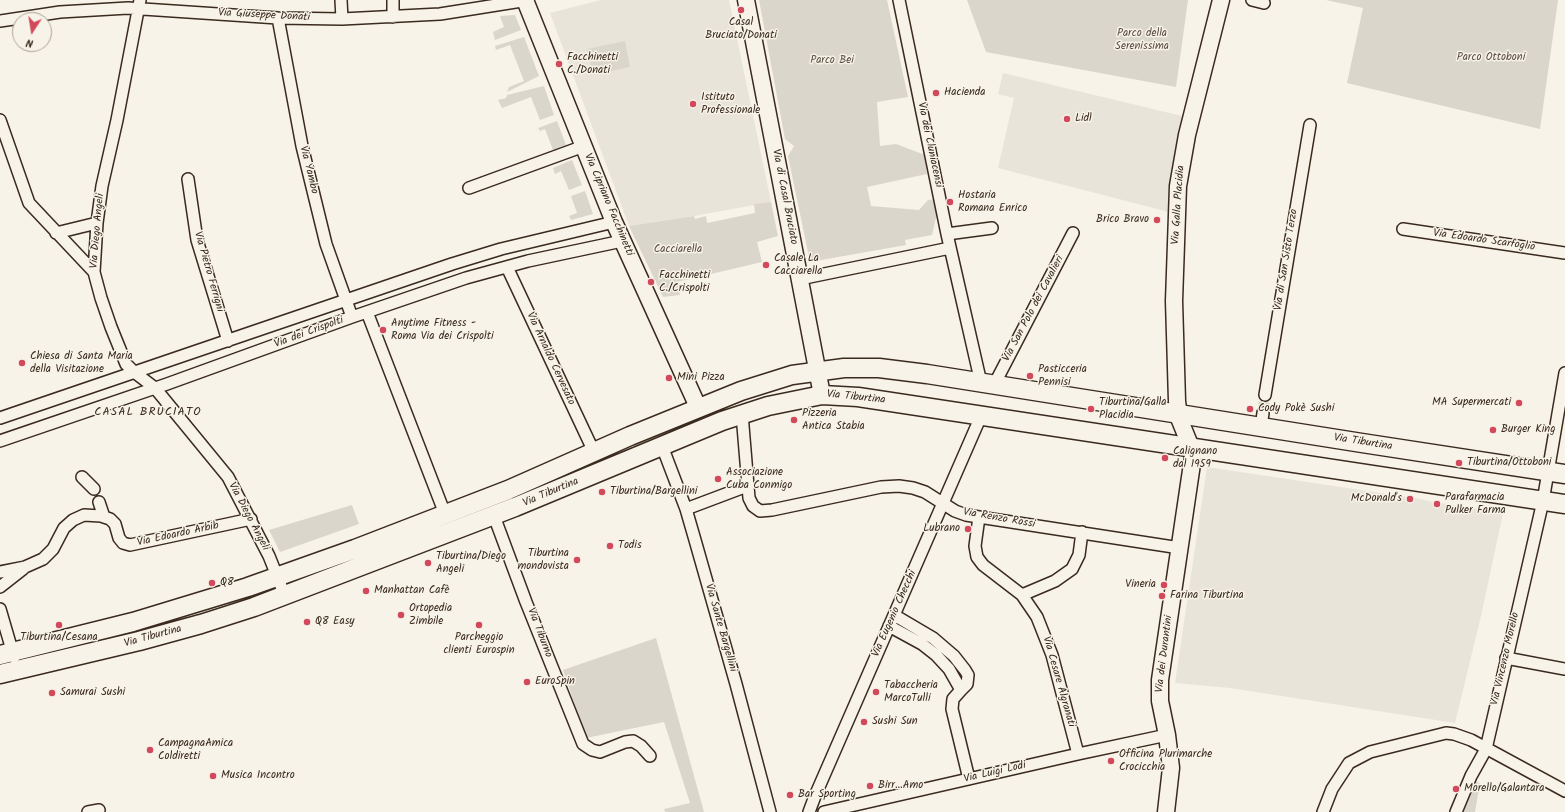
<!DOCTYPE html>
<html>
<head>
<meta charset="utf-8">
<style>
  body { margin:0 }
  #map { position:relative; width:1565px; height:812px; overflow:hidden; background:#f7f3e8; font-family:Kalam,sans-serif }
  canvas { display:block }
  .north { position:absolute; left:12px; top:12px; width:40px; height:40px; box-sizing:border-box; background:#f7f3e8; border:1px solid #aca397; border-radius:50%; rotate:192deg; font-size:11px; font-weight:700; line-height:16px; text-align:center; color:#3b2a1e }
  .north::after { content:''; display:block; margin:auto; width:14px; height:18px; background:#d1495b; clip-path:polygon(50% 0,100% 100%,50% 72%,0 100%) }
</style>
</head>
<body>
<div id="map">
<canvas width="1565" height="812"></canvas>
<div class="north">N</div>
</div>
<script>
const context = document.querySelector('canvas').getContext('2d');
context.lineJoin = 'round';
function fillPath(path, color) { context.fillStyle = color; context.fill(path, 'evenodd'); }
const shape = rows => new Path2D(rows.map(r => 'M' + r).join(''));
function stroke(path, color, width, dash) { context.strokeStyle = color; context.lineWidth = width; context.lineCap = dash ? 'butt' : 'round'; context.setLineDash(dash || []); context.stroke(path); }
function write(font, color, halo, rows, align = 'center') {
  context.font = font + ' Kalam,sans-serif'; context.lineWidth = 3; context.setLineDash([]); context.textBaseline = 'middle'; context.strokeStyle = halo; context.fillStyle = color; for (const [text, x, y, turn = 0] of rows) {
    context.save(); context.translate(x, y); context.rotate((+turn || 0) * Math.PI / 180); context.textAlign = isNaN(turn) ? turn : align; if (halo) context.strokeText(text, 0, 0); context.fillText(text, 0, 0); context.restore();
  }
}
fillPath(shape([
  [601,0,729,0,771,202,694,216,629,226,550,13],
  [1003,73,1182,116,1169,212,998,168,1014,98,998,94],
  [1207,467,1421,499,1428,501,1503,513,1481,616,1455,723,1230,688,1175,683]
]), '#e9e4d9');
fillPath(shape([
  [759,0,887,0,908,97,877,102,880,146,896,144,925,155,927,174,867,187,871,206,919,210,928,200,936,199,938,209,932,235,905,240,906,245,810,262,788,156,794,146,785,139],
  [967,0,1188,0,1176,87,986,52],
  [1326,0,1558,0,1540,129,1347,83,1363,8],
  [515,15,521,30,495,40,493,32,504,27,500,16],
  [524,37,539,76,507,92,509,87,524,81,510,45,496,50,495,46],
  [625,41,630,67,593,75,587,49],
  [544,86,554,115,540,120,531,97,502,108,498,100,506,98,507,95],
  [557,121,566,145,553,150,545,129,540,131,538,128],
  [572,160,582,185,569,190,561,171,555,174,553,168],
  [585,191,593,214,571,220,569,216,577,213,571,196],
  [771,202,778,236,757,242,762,262,677,282,680,295,663,297,629,226,694,216,695,219,706,216,707,223,755,213,754,204],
  [352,505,359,524,280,552,269,530],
  [656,638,704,812,665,812,664,809,690,803,664,722,586,738,563,670],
  [1476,782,1480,783,1475,812,1463,812]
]), '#dbd6cb');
stroke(shape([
  [1263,413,1265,395]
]), '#d1cbc0', 11, [11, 5.5]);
const street = shape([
  [140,0,117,120,102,186,97,223,94,272,101,298,111,327,126,364,134,372,155,388,228,477,269,556,285,596],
  [341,0,342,19],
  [899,0,947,234,981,383],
  [1252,0,1264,3],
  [393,17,393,0],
  [278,18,302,146,326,244,352,317],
  [0,21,60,12,128,8,278,18,342,19,440,14,528,0],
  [0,120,29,203,94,272],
  [188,179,197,240,228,341],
  [469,188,584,146],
  [1403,229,1565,253],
  [56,233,97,223],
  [947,234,992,228],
  [507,267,594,452],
  [800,279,950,248],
  [367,312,445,514],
  [994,385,1073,233],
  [1265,395,1310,125],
  [742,414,749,498,753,506,760,511,772,510,881,487,899,486,913,488,925,492,955,511,966,515,1180,548],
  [0,418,452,264,501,249,614,222],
  [1261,427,1263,413],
  [0,441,167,384,352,317,466,278,528,261,622,241],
  [662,446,686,509,695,540,736,684,770,812],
  [82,477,94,489],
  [99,502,104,517],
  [686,509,747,486],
  [494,516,526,602,583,744,592,750,600,752,625,742,633,741,641,746,650,756],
  [979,517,975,546,977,557,983,565,1022,595,1037,617,1052,655,1078,754],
  [0,572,25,567,43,559,53,549,64,528,73,520,84,515,101,516,110,519,115,524,119,538,123,543,130,545,251,519],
  [0,587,23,569],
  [1022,595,1055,581,1072,569,1079,555,1082,532],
  [0,609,14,657],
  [894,615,933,638,954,656,965,670,968,675,967,684,961,690],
  [889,626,922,644,936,655,949,669,961,690,953,699,952,709,969,779],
  [1506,658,1565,669],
  [88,812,99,810],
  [809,812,815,796,981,416],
  [824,812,1078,754,1167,735],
  [1323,812,1332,789,1349,763,1370,752,1446,733,1454,734,1471,740,1565,791],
  [1456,812,1471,776,1486,749,1543,501,1565,373]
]);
const secondary = shape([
  [525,0,614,222,698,407],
  [746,0,822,395],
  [1166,812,1171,768,1167,735,1160,701,1160,680,1193,457,1192,450,1179,418,1177,401,1174,301,1178,186,1187,135,1221,0]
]);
const primary = shape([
  [0,655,133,622,248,587,355,549,508,490,630,436,741,391,792,375,844,368,879,368,927,374,1362,443,1565,474],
  [0,674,139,641,201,624,254,607,515,507,722,421,768,406,822,395,858,397,1565,504]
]);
stroke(street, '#3b2a1e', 14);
stroke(secondary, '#3b2a1e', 19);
stroke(primary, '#3b2a1e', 21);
stroke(street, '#f7f3e8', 11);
stroke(secondary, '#f7f3e8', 16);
stroke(primary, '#f7f3e8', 18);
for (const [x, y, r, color] of [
  [741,10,4,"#d1495b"],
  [559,64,4,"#d1495b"],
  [936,93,4,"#d1495b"],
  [693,104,4,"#d1495b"],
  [1067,119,4,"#d1495b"],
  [950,202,4,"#d1495b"],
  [1157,220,4,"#d1495b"],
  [766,265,4,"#d1495b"],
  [651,282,4,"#d1495b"],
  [383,330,4,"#d1495b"],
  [22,363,4,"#d1495b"],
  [1030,376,4,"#d1495b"],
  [669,378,4,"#d1495b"],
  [1519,403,4,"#d1495b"],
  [1091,409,4,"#d1495b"],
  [1250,409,4,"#d1495b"],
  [794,420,4,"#d1495b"],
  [1493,430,4,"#d1495b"],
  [1165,458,4,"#d1495b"],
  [1459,463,4,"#d1495b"],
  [718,479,4,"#d1495b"],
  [602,492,4,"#d1495b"],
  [1410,499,4,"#d1495b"],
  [1437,504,4,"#d1495b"],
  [968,529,4,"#d1495b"],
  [610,546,4,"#d1495b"],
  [577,560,4,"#d1495b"],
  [428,563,4,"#d1495b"],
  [212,583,4,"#d1495b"],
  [1164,585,4,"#d1495b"],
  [366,591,4,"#d1495b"],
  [1162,596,4,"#d1495b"],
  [401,615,4,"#d1495b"],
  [307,622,4,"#d1495b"],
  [59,625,4,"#d1495b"],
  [479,625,4,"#d1495b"],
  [527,682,4,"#d1495b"],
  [876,692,4,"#d1495b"],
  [52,693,4,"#d1495b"],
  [864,722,4,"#d1495b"],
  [150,750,4,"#d1495b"],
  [1111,761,4,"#d1495b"],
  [213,776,4,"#d1495b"],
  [870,786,4,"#d1495b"],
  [1456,789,4,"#d1495b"],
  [790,795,4,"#d1495b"]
]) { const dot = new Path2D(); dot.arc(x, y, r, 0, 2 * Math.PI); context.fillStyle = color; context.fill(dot); stroke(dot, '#f7f3e8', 1.5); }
write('11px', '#3b2a1e', '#f7f3e8', [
  ["Via Giuseppe Donati",264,16,3],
  ["Via dei Cluniacensi",929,145,78],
  ["Via Yambo",308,170,76],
  ["Via di Casal Bruciato",784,197,79],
  ["Via Cipriano Facchinetti",608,205,67],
  ["Via Galla Placidia",1179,205,-86],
  ["Via Diego Angeli",98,231,-85],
  ["Via Edoardo Scarfoglio",1484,241,8],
  ["Via di San Sisto Terzo",1287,260,-81],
  ["Via Pietro Ferrigni",208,272,74],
  ["Via San Polo dei Cavalieri",1034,309,-62],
  ["Via dei Crispolti",309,333,-20],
  ["Via Arnaldo Cervesato",550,359,65],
  ["Via Tiburtina",856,398,6],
  ["Via Tiburtina",1363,443,9],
  ["Via Tiburtina",551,493,-23],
  ["Via Diego Angeli",248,517,62],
  ["Via Renzo Rossi",999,519,10],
  ["Via Edoardo Arbib",178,535,-12],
  ["Via Eugenio Checchi",895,614,-66],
  ["Via Sante Bargellini",720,628,74],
  ["Via Tiburno",539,633,69],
  ["Via Tiburtina",153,637,-15],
  ["Via dei Durantini",1165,654,-83],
  ["Via Vincenzo Morello",1506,659,-77],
  ["Via Cesare Algranati",1058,682,74],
  ["Via Luigi Lodi",995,773,-13]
]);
write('11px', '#3b2a1e', '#f7f3e8', [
  ["Casal",741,23,"center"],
  ["Bruciato/Donati",741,36,"center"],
  ["Facchinetti",567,58],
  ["C./Donati",567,71],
  ["Hacienda",944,93],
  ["Istituto",701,98],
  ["Professionale",701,111],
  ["Lidl",1075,119],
  ["Hostaria",958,196],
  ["Romana Enrico",958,209],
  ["Brico Bravo",1149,220,"right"],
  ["Casale La",774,259],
  ["Cacciarella",774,272],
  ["Facchinetti",659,276],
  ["C./Crispolti",659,289],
  ["Anytime Fitness -",391,324],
  ["Roma Via dei Crispolti",391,337],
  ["Chiesa di Santa Maria",30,357],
  ["della Visitazione",30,370],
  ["Pasticceria",1038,370],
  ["Pennisi",1038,383],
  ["Mini Pizza",677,378],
  ["Tiburtina/Galla",1099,403],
  ["Placidia",1099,416],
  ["MA Supermercati",1511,403,"right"],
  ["Cody Pokè Sushi",1258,409],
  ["Pizzeria",802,414],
  ["Antica Stabia",802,427],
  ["Burger King",1501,430],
  ["Calignano",1173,452],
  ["dal 1959",1173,465],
  ["Tiburtina/Ottoboni",1467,463],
  ["Associazione",726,473],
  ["Cuba Conmigo",726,486],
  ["Tiburtina/Bargellini",610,492],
  ["Parafarmacia",1445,498],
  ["Pulker Farma",1445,511],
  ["McDonald's",1402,499,"right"],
  ["Lubrano",960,529,"right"],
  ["Todis",618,546],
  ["Tiburtina",569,554,"right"],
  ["mondovista",569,567,"right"],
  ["Tiburtina/Diego",436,557],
  ["Angeli",436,570],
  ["Q8",220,583],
  ["Vineria",1156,585,"right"],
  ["Manhattan Cafè",374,591],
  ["Farina Tiburtina",1170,596],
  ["Ortopedia",409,609],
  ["Zimbile",409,622],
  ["Q8 Easy",315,622],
  ["Tiburtina/Cesana",59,638,"center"],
  ["Parcheggio",479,638,"center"],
  ["clienti Eurospin",479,651,"center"],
  ["EuroSpin",535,682],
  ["Tabaccheria",884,686],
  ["MarcoTulli",884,699],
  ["Samurai Sushi",60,693],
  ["Sushi Sun",872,722],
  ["CampagnaAmica",158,744],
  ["Coldiretti",158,757],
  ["Officina Plurimarche",1119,755],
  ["Crocicchia",1119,768],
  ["Musica Incontro",221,776],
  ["Birr...Amo",878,786],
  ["Morello/Galantara",1464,789],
  ["Bar Sporting",798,795]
], 'left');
write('11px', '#5b4c41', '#f7f3e8', [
  ["Parco della",1142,34],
  ["Serenissima",1142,47],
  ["Parco Ottoboni",1491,58],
  ["Parco Bei",832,61],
  ["Cacciarella",678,250]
]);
context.letterSpacing = '1px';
write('12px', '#3b2a1e', '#f7f3e8', [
  ["CASAL BRUCIATO",148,413]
]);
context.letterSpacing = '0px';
</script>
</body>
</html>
